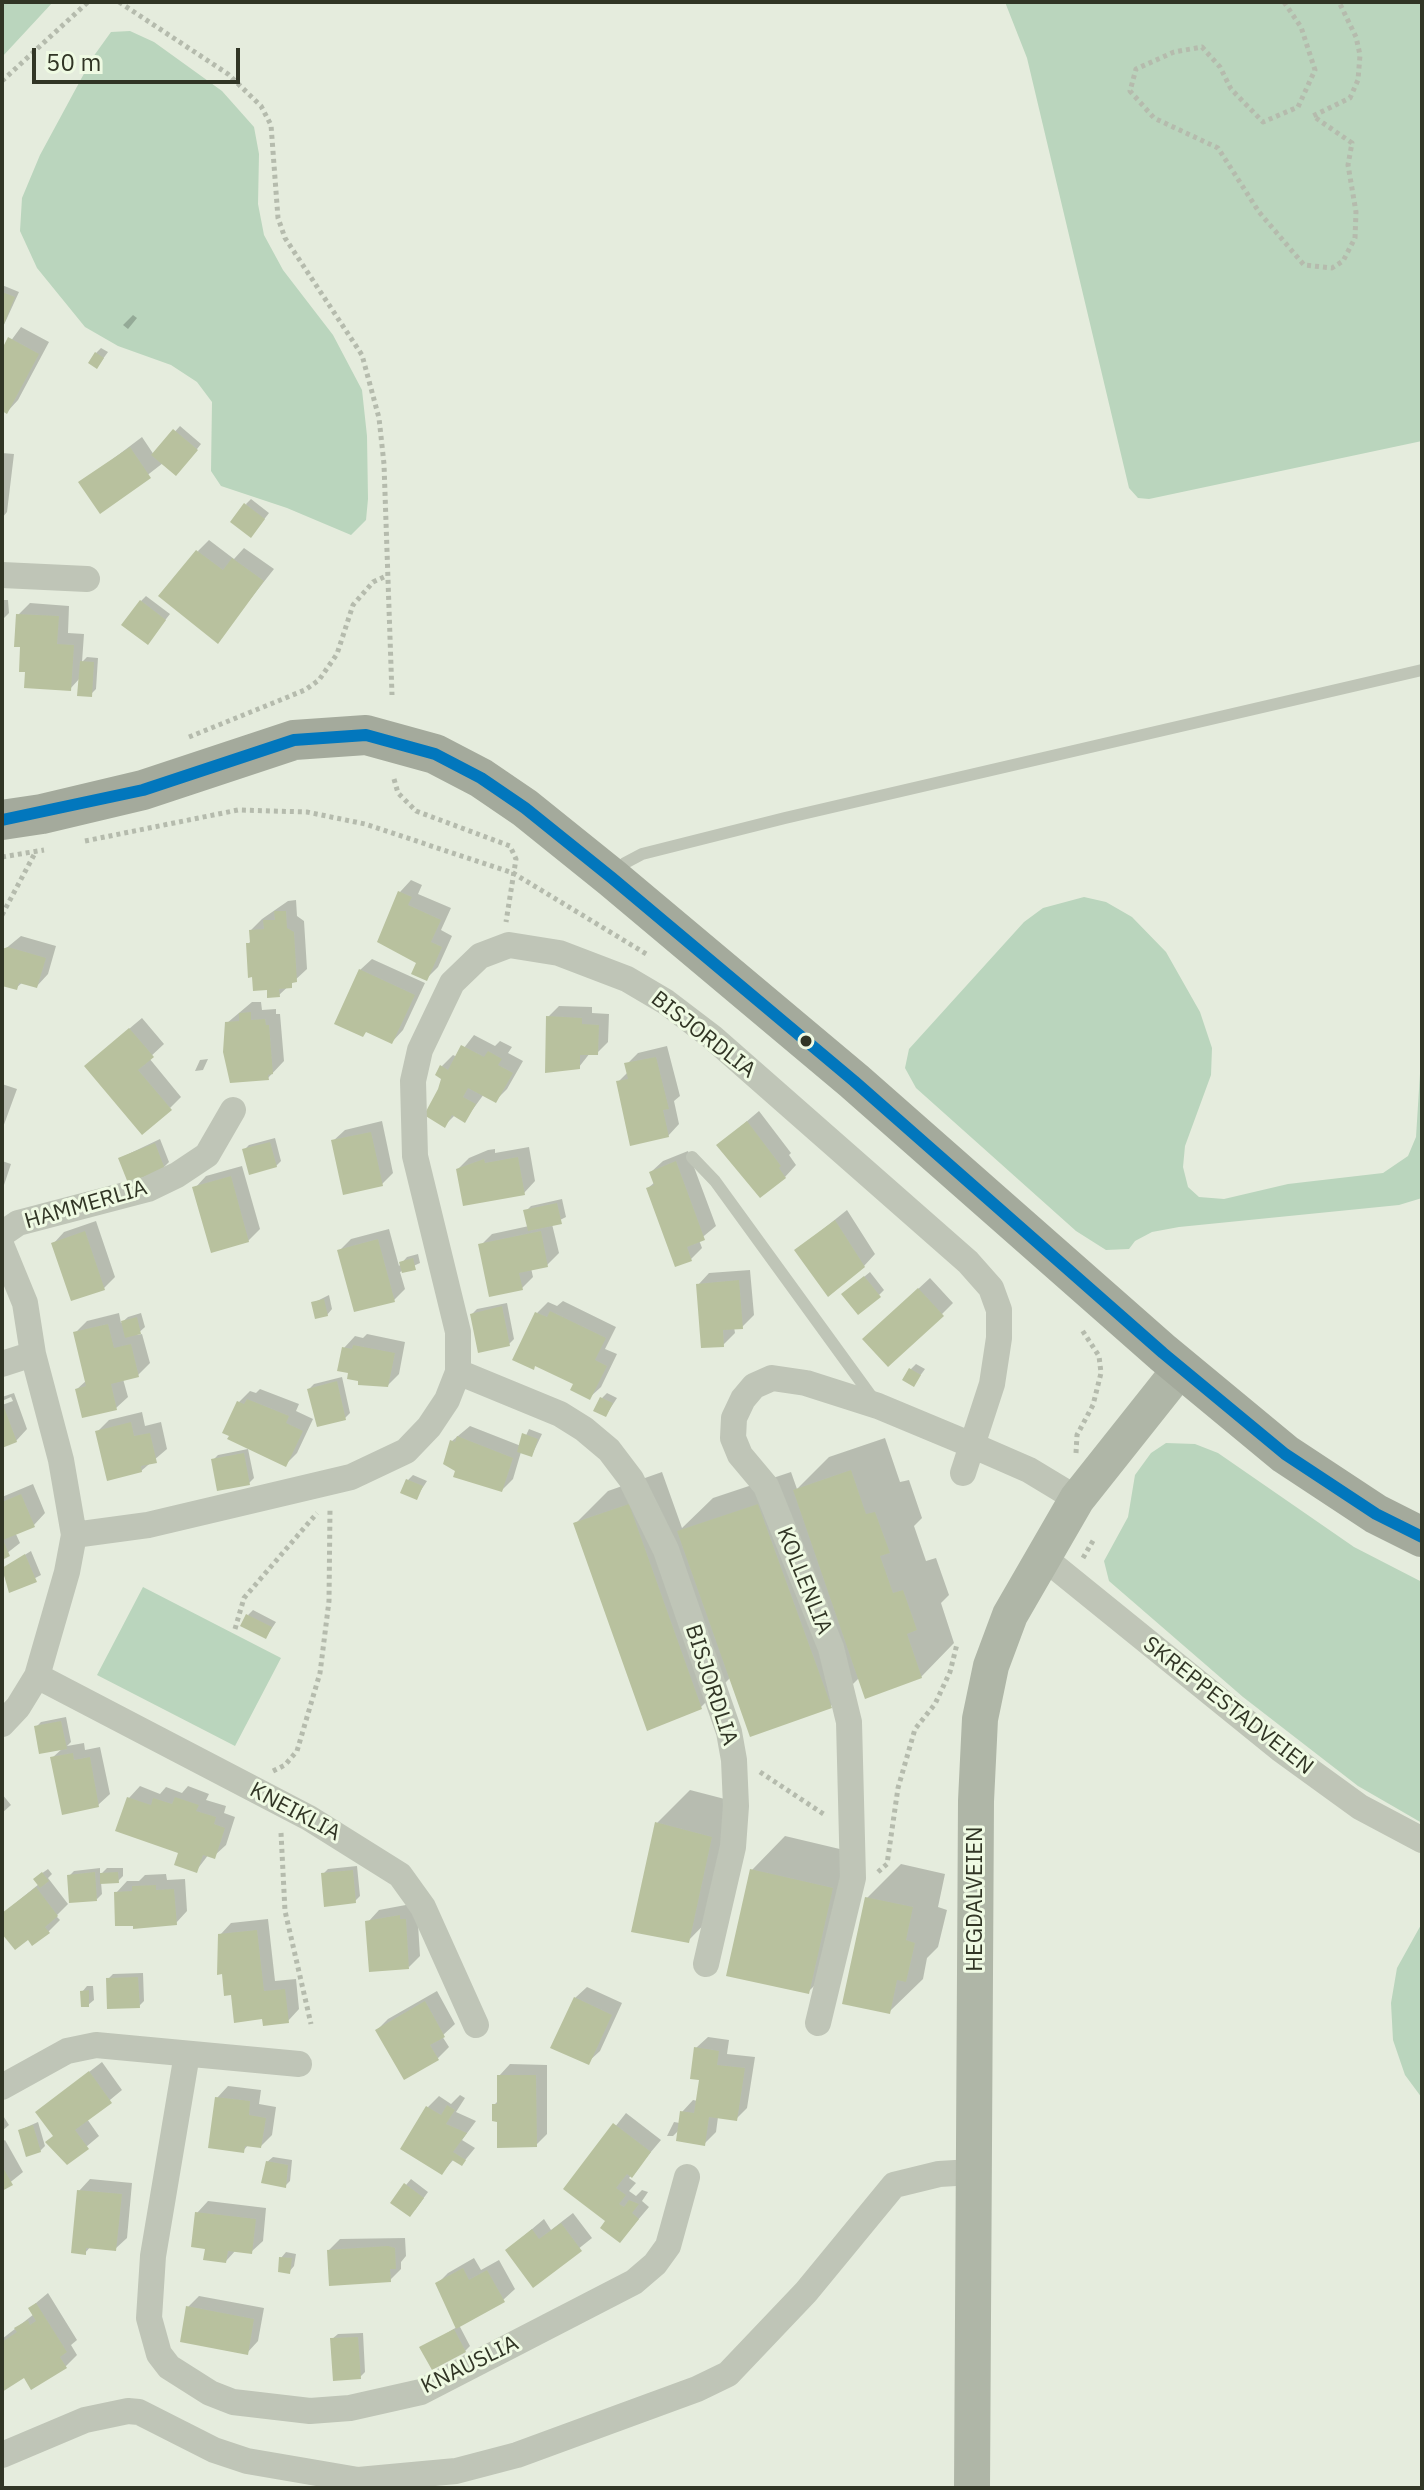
<!DOCTYPE html>
<html>
<head>
<meta charset="utf-8">
<style>
  body { margin:0 }
  #map { position:relative; width:1424px; height:2490px; overflow:hidden; background:#e5ecdd; font-family:"IBM Plex Sans",sans-serif }
  canvas { display:block }
  .frame { position:absolute; inset:0; border:4px solid #313525; pointer-events:none }
  .scale { position:absolute; left:32px; top:48px; width:208px; height:36px; box-sizing:border-box; border:4px solid #313525; border-top:0; padding-left:10px; font-size:24px; line-height:28px; white-space:nowrap; color:#313525; -webkit-text-stroke:6px #effae3; paint-order:stroke }
</style>
</head>
<body>
<div id="map">
<canvas width="1424" height="2490"></canvas>
<div class="frame"></div>
<div class="scale">50 m</div>
</div>
<script>
const context = document.querySelector('canvas').getContext('2d');
context.lineJoin = 'round';
function fillPath(path, color) { context.fillStyle = color; context.fill(path, 'evenodd'); }
const shape = rows => new Path2D(rows.map(r => 'M' + r).join(''));
function stroke(path, color, width, dash) { context.strokeStyle = color; context.lineWidth = width; context.lineCap = dash ? 'butt' : 'round'; context.setLineDash(dash || []); context.stroke(path); }
function write(font, color, halo, rows, align = 'center') {
  context.font = font + ' "IBM Plex Sans",sans-serif'; context.lineWidth = 6; context.setLineDash([]); context.textBaseline = 'middle'; context.strokeStyle = halo; context.fillStyle = color; for (const [text, x, y, turn = 0] of rows) {
    context.save(); context.translate(x, y); context.rotate((+turn || 0) * Math.PI / 180); context.textAlign = isNaN(turn) ? turn : align; if (halo) context.strokeText(text, 0, 0); context.fillText(text, 0, 0); context.restore();
  }
}
fillPath(shape([
  [2,2,53,2,2,57],
  [1005,2,1422,2,1422,441,1149,499,1138,498,1129,488,1027,58],
  [130,31,154,42,222,91,254,127,259,154,258,204,264,235,283,270,333,335,362,390,367,436,368,499,366,520,351,535,287,508,221,486,211,471,212,402,197,382,171,365,118,346,85,327,37,268,20,231,22,198,40,155,93,57,111,32],
  [1084,897,1106,902,1132,917,1166,952,1200,1012,1212,1048,1211,1075,1185,1146,1183,1167,1188,1187,1199,1197,1224,1199,1288,1184,1383,1173,1408,1156,1416,1137,1422,1042,1422,1198,1399,1205,1179,1227,1152,1232,1135,1241,1129,1249,1106,1250,1076,1231,916,1088,905,1068,909,1049,1024,922,1043,908],
  [1166,1443,1195,1444,1218,1453,1354,1547,1422,1582,1422,1823,1358,1786,1243,1697,1109,1581,1104,1561,1128,1517,1135,1475,1151,1453],
  [143,1587,281,1658,235,1746,97,1675],
  [1422,1923,1422,2098,1405,2075,1393,2040,1391,2003,1397,1968]
]), '#bad5bd');
fillPath(shape([
  [2,285,19,292,2,329],
  [133,315,137,318,128,329,123,325],
  [21,327,49,342,18,400,7,412,2,409,2,353],
  [101,348,108,352,97,367,96,353],
  [180,426,201,444,181,469,163,463,101,511,81,483,142,437,154,455],
  [2,453,14,454,7,512,2,518],
  [251,499,269,513,256,530,246,504],
  [209,540,234,559,244,548,274,569,217,641,198,551],
  [146,596,170,614,152,637,141,601],
  [2,600,8,600,9,613,2,620],
  [30,603,69,606,68,633,84,634,82,662,87,657,98,658,96,689,91,694,80,678,70,689,23,645,18,615],
  [411,880,422,885,418,894,451,908,441,930,452,936,438,967,426,979,400,892],
  [296,900,297,916,304,921,307,969,279,995,248,944,252,940,251,930,262,919,288,901],
  [21,936,56,946,48,974,37,986,23,982,16,988,2,984,2,957,4,950],
  [372,959,425,983,403,1030,392,1042,360,970],
  [252,1002,261,1002,262,1010,276,1009,276,1014,280,1014,284,1061,268,1078,227,1023],
  [559,1006,592,1007,592,1013,609,1014,608,1042,597,1053,590,1053,579,1067,548,1017],
  [142,1018,164,1044,149,1058,181,1097,170,1108,98,1055],
  [474,1035,495,1046,500,1041,512,1047,508,1053,523,1061,507,1089,496,1100,484,1094,465,1120,455,1115,445,1125,442,1066,453,1055,457,1057],
  [667,1046,680,1096,674,1101,679,1124,668,1136,618,1082,628,1072,627,1064,638,1053],
  [208,1059,203,1070,195,1071,200,1060],
  [2,1084,17,1089,2,1130],
  [759,1111,791,1153,789,1155,796,1165,785,1177,719,1145],
  [382,1121,393,1173,382,1184,333,1141,345,1130],
  [275,1138,281,1161,276,1166,244,1150,249,1145],
  [160,1139,169,1162,164,1167,120,1158],
  [529,1147,535,1181,524,1193,458,1169,469,1158,488,1150,495,1149,495,1153],
  [688,1151,716,1226,699,1240,702,1248,691,1259,648,1188,655,1182,651,1172,663,1161],
  [2,1161,11,1164,2,1191],
  [242,1166,260,1229,248,1241,195,1188,206,1176],
  [562,1199,566,1217,552,1224,559,1253,547,1265,531,1268,533,1277,522,1288,481,1245,492,1234,529,1226,526,1211,531,1206],
  [847,1210,875,1254,864,1266,797,1250],
  [96,1221,115,1277,104,1288,53,1244,64,1232],
  [389,1229,399,1266,407,1257,418,1254,420,1263,400,1272,405,1289,394,1300,340,1250,351,1239],
  [750,1270,754,1315,742,1327,734,1327,735,1333,723,1345,698,1285,709,1273],
  [870,1272,884,1290,879,1295,848,1290],
  [930,1278,953,1303,942,1314,876,1328],
  [329,1295,332,1309,327,1315,313,1303],
  [563,1301,616,1327,605,1349,617,1354,601,1387,589,1398,576,1383,537,1313,548,1302,557,1306],
  [507,1303,514,1339,509,1344,472,1314,477,1309],
  [119,1313,121,1323,128,1317,141,1313,145,1327,136,1335,142,1334,150,1363,138,1375,123,1379,128,1397,116,1408,77,1389,87,1380,75,1333,87,1321],
  [367,1334,405,1342,399,1374,388,1385,344,1348,355,1336,363,1338],
  [916,1364,925,1369,914,1384,911,1369],
  [342,1377,350,1413,345,1418,309,1389,314,1384],
  [260,1389,299,1404,296,1411,313,1419,297,1453,286,1464,239,1402,250,1391,256,1393],
  [14,1393,27,1429,16,1441,2,1446,2,1405,13,1401,11,1397,2,1401,2,1397],
  [607,1393,617,1398,606,1415,602,1398],
  [142,1412,145,1426,161,1422,167,1449,141,1471,97,1432,109,1420],
  [470,1426,521,1446,529,1429,542,1434,532,1455,521,1452,513,1479,502,1490,457,1470,452,1441],
  [885,1438,900,1482,909,1480,922,1518,914,1526,926,1561,936,1558,949,1595,941,1603,954,1643,921,1677,860,1677,831,1706,731,1677,701,1707,575,1524,608,1491,662,1472,682,1528,713,1498,791,1472,797,1489,829,1457],
  [248,1449,254,1478,249,1483,213,1460,218,1455],
  [413,1475,427,1481,416,1498,408,1480],
  [33,1484,45,1513,34,1525,15,1532,20,1543,2,1557,2,1497],
  [31,1551,41,1575,10,1591,2,1569],
  [253,1610,276,1622,266,1637,248,1615],
  [66,1717,71,1742,67,1746,84,1743,85,1750,100,1747,110,1794,98,1805,52,1758,63,1748,36,1727,41,1722],
  [140,1786,160,1794,166,1787,182,1793,188,1786,209,1794,206,1800,226,1806,224,1813,235,1817,226,1845,214,1856,209,1854,196,1871,129,1798],
  [690,1790,744,1804,721,1907,688,1941,657,1823],
  [2,1794,11,1805,2,1813],
  [785,1836,865,1855,842,1958,809,1991,752,1870],
  [901,1864,945,1874,938,1907,947,1910,938,1947,927,1958,923,1979,889,2012,867,1898],
  [357,1866,360,1896,355,1901,323,1874,328,1869],
  [100,1868,100,1875,107,1868,123,1868,123,1876,118,1881,101,1882,102,1894,97,1899,69,1876,74,1871],
  [48,1869,52,1874,48,1878,68,1904,56,1916,60,1920,48,1932,28,1938,2,1930,2,1914,39,1884,41,1874],
  [166,1874,167,1880,185,1879,187,1911,176,1923,116,1893,127,1881,139,1881,145,1875],
  [411,1904,417,1908,420,1956,409,1967,368,1922,379,1910],
  [268,1919,275,1981,296,1979,299,2009,288,2021,264,2017,220,1935,231,1923],
  [143,1973,144,2001,139,2006,108,1979,113,1974],
  [87,1986,93,1986,94,2000,88,2005,82,1992],
  [587,1987,622,2003,600,2051,588,2062,575,1998],
  [437,1991,455,2024,442,2036,449,2047,437,2059,377,2030,388,2019],
  [708,2037,729,2040,727,2054,755,2057,747,2108,736,2119,718,2117,716,2132,704,2144,679,2130,673,2136,667,2136,674,2122,680,2123,682,2112,693,2100,698,2101,701,2078,696,2048],
  [102,2062,122,2090,87,2119,99,2136,67,2163,54,2135,37,2112],
  [510,2064,547,2065,547,2134,536,2145,499,2120,494,2105,499,2100,499,2076],
  [228,2086,261,2090,259,2104,276,2107,272,2135,261,2146,249,2144,243,2151,217,2098],
  [460,2095,465,2098,456,2112,476,2121,462,2140,475,2148,462,2164,454,2159,442,2173,428,2107,439,2096,451,2104],
  [626,2113,661,2140,629,2178,636,2183,629,2191,636,2196,642,2190,648,2192,642,2201,649,2207,620,2241,608,2221,566,2189],
  [2,2114,9,2125,2,2131],
  [38,2122,45,2146,40,2151,20,2130],
  [5,2140,23,2172,2,2189,2,2142],
  [273,2157,292,2160,290,2181,285,2186,267,2162],
  [90,2179,132,2183,127,2238,115,2249,91,2246,85,2253,79,2191],
  [411,2179,428,2192,415,2210,392,2202],
  [208,2201,266,2208,263,2241,251,2252,236,2250,226,2261,207,2247,197,2213],
  [573,2213,592,2238,533,2285,507,2250,544,2219,551,2230],
  [405,2238,406,2256,401,2262,401,2269,390,2280,329,2250,340,2239],
  [286,2252,296,2254,294,2266,289,2272,281,2258],
  [474,2258,481,2270,499,2260,515,2289,503,2300,459,2325,470,2346,465,2351,422,2348,457,2327,437,2284,448,2273],
  [48,2293,77,2340,71,2345,77,2355,66,2366,25,2376,2,2386,2,2339,34,2314,30,2308],
  [199,2296,264,2308,258,2341,247,2353,188,2307],
  [363,2333,365,2372,360,2377,332,2339,338,2334]
]), '#0003');
fillPath(shape([
  [2,292,15,297,2,329],
  [8,337,39,354,7,414,2,411,2,349],
  [95,352,104,358,97,369,88,363],
  [173,429,198,450,176,476,151,455],
  [130,447,151,478,100,514,78,482],
  [244,503,265,519,251,538,230,522],
  [196,550,223,570,232,558,264,581,218,644,158,596],
  [140,600,166,620,148,645,121,625],
  [16,614,59,616,57,644,74,645,71,691,24,688,25,672,19,672,20,647,14,647],
  [80,661,94,662,92,697,77,696],
  [398,891,412,897,408,905,441,920,431,942,442,947,427,981,411,974,416,963,377,942],
  [274,911,286,911,287,928,294,932,297,982,292,983,292,988,279,989,280,997,267,998,267,990,253,991,252,977,248,978,246,943,250,943,249,930,264,929,263,920,275,920],
  [8,947,46,958,37,988,19,983,17,990,2,986,2,949],
  [359,969,415,995,392,1044,366,1032,363,1037,334,1024],
  [251,1012,251,1020,265,1019,266,1025,269,1025,273,1074,268,1075,269,1080,230,1083,223,1052,225,1022,239,1021,239,1013],
  [546,1016,582,1018,582,1024,599,1025,598,1055,580,1055,580,1069,545,1073],
  [129,1028,154,1057,138,1070,172,1110,142,1135,84,1066],
  [461,1045,484,1057,488,1051,502,1059,498,1065,513,1073,496,1103,468,1088,463,1097,476,1104,465,1123,452,1115,445,1128,424,1115,438,1089,441,1079,435,1075,440,1065,448,1070],
  [656,1057,669,1109,663,1110,669,1137,630,1146,616,1081,628,1079,624,1063],
  [747,1121,781,1166,779,1168,786,1178,760,1198,716,1145],
  [371,1132,383,1186,343,1195,331,1140],
  [270,1142,277,1167,249,1175,242,1149],
  [155,1143,165,1169,128,1183,118,1158],
  [518,1157,525,1195,463,1206,456,1169,484,1159,485,1163],
  [676,1161,705,1240,687,1247,692,1261,675,1267,646,1188,654,1185,649,1172],
  [231,1176,249,1242,211,1253,192,1187],
  [557,1203,562,1224,528,1231,523,1210],
  [835,1220,865,1267,828,1297,794,1250],
  [85,1231,105,1290,71,1301,51,1243],
  [541,1231,548,1267,519,1273,523,1290,489,1297,478,1244],
  [378,1239,395,1302,354,1312,337,1250],
  [413,1258,416,1270,402,1273,399,1262],
  [864,1276,881,1297,858,1315,841,1294],
  [739,1280,743,1329,723,1330,724,1347,701,1348,696,1284],
  [918,1288,944,1316,888,1367,862,1339],
  [324,1299,328,1316,315,1319,311,1302],
  [502,1306,510,1346,478,1353,470,1314],
  [550,1311,606,1338,595,1360,607,1366,590,1400,570,1390,573,1384,535,1366,534,1370,512,1360,535,1312,547,1317],
  [137,1317,141,1334,125,1338,121,1321],
  [108,1324,114,1348,131,1344,139,1377,111,1384,117,1410,82,1418,75,1389,86,1386,73,1332],
  [353,1345,395,1353,388,1387,358,1385,358,1381,347,1379,348,1373,337,1371,342,1347,352,1349],
  [909,1368,921,1375,914,1387,902,1380],
  [337,1381,346,1420,317,1427,307,1389],
  [600,1397,613,1403,606,1417,593,1411],
  [247,1399,289,1416,286,1423,303,1431,286,1467,227,1439,229,1436,222,1433,237,1401,244,1404],
  [2,1402,17,1442,2,1448],
  [131,1422,134,1436,150,1433,157,1463,141,1466,142,1472,107,1481,95,1431],
  [522,1433,538,1439,532,1457,517,1452],
  [457,1436,513,1458,502,1492,453,1477,455,1471,443,1464,450,1440,455,1442],
  [244,1453,250,1485,217,1491,211,1459],
  [851,1470,866,1514,875,1512,890,1553,880,1556,893,1593,903,1590,917,1630,907,1634,922,1678,865,1699,793,1490],
  [406,1479,423,1486,417,1500,400,1493],
  [21,1494,35,1527,3,1540,10,1556,2,1560,2,1502],
  [629,1504,702,1709,647,1731,573,1523],
  [758,1504,832,1708,750,1737,677,1531],
  [25,1554,37,1582,9,1593,2,1568],
  [246,1614,272,1627,266,1639,240,1626],
  [61,1721,67,1749,39,1754,34,1726],
  [73,1753,74,1760,90,1757,99,1807,62,1815,50,1757],
  [127,1797,151,1805,153,1798,172,1804,175,1797,199,1805,196,1811,216,1817,214,1824,225,1828,215,1859,203,1855,197,1873,174,1865,178,1853,115,1831],
  [655,1822,712,1837,689,1943,631,1932],
  [750,1869,833,1888,809,1994,726,1976],
  [353,1870,356,1903,324,1907,321,1873],
  [42,1872,49,1881,40,1888,33,1879],
  [95,1872,97,1901,69,1903,67,1875],
  [118,1872,119,1883,100,1884,100,1873],
  [156,1885,156,1890,174,1889,177,1925,133,1929,133,1926,115,1926,114,1892,132,1891,132,1886],
  [36,1887,58,1916,45,1927,50,1933,32,1946,28,1940,15,1950,2,1934,2,1913],
  [865,1897,913,1907,906,1940,915,1943,906,1982,897,1980,890,2014,842,2004],
  [400,1915,400,1919,406,1919,409,1969,369,1972,365,1921],
  [257,1930,264,1991,285,1989,289,2023,263,2026,262,2019,234,2023,231,1995,224,1996,222,1974,217,1975,218,1934],
  [138,1977,140,2008,107,2009,106,1978],
  [89,1990,89,2007,81,2007,80,1991],
  [574,1997,612,2015,589,2065,550,2048],
  [425,2001,445,2037,430,2045,439,2060,404,2080,375,2030],
  [694,2047,719,2051,717,2065,745,2068,737,2121,709,2117,705,2146,676,2141,680,2111,694,2113,699,2080,690,2079],
  [89,2071,112,2103,75,2130,89,2149,67,2165,45,2142,53,2136,35,2112],
  [497,2075,536,2075,537,2147,497,2148,497,2122,492,2121,492,2104,497,2104],
  [215,2097,250,2101,249,2115,266,2118,261,2148,245,2146,244,2153,208,2148],
  [447,2105,455,2110,446,2124,467,2133,453,2152,466,2160,462,2166,452,2160,442,2175,400,2149,426,2106,441,2115],
  [613,2123,651,2152,632,2178,627,2174,616,2188,626,2195,619,2204,624,2207,629,2200,639,2204,632,2213,639,2219,620,2243,600,2228,605,2221,563,2189],
  [33,2125,41,2152,26,2157,18,2130],
  [266,2161,288,2165,286,2188,261,2183],
  [2,2166,13,2185,2,2191],
  [404,2183,424,2198,410,2217,390,2203],
  [77,2190,122,2194,116,2251,86,2248,86,2255,71,2253],
  [195,2212,256,2219,252,2254,228,2251,226,2263,203,2260,205,2249,191,2247],
  [561,2223,582,2251,533,2288,505,2250,532,2229,539,2239],
  [388,2246,395,2248,396,2269,390,2269,391,2282,329,2286,327,2250],
  [279,2257,292,2258,290,2274,278,2272],
  [463,2268,469,2280,487,2270,505,2302,456,2329,435,2283],
  [36,2303,67,2352,60,2357,67,2368,31,2390,24,2378,2,2392,2,2342,17,2332,14,2328,28,2320,30,2325,36,2321,28,2308],
  [186,2306,254,2319,248,2355,180,2342],
  [454,2329,466,2352,432,2370,419,2347],
  [358,2337,361,2379,333,2381,330,2338]
]), '#b8c19e');
stroke(shape([
  [119,2,228,74,261,106,271,125,278,218,285,238,362,355,379,418,384,464,392,695],
  [1284,2,1301,27,1315,70,1298,107,1263,122,1231,89,1220,67,1202,47,1174,52,1136,69,1130,91,1154,118,1218,148,1259,212,1304,265,1332,268,1343,261,1355,238,1356,212,1348,165,1352,143,1313,116,1350,98,1358,80,1360,55,1356,37,1339,2],
  [2,81,88,2],
  [189,737,305,690,319,680,337,654,353,605,373,582,386,576],
  [394,779,398,793,416,811,510,846,516,859,506,922],
  [85,841,238,810,307,812,365,824,513,873,648,955],
  [2,857,44,850],
  [2,915,35,853],
  [1076,1453,1077,1435,1093,1405,1101,1373,1099,1356,1082,1330],
  [1083,1558,1094,1539],
  [235,1629,244,1598,317,1513],
  [273,1771,285,1765,297,1751,320,1673,329,1601,330,1509],
  [760,1772,825,1815],
  [281,1833,285,1911,311,2024],
  [878,1872,887,1864,898,1788,915,1729,935,1704,950,1672,957,1644]
]), '#b5bbad', 5, [4, 4]);
stroke(shape([
  [614,875,625,863,642,854,785,818,1422,670],
  [692,1157,715,1181,874,1400]
]), '#bfc5b7', 12);
stroke(shape([
  [2,575,87,579],
  [2,1234,18,1223,148,1189,177,1175,207,1155,233,1110],
  [2,1247,25,1303,33,1354,61,1460,74,1535,67,1572,37,1676,18,1707,2,1724],
  [2,1364,33,1354],
  [458,1372,560,1414,584,1429,609,1450,631,1479,666,1550,729,1732,734,1760,736,1806,733,1847,706,1964],
  [74,1535,148,1525,351,1477,406,1451,429,1427,447,1400,458,1372,458,1332,415,1156,413,1081,420,1050,452,983,480,956,509,945,559,953,627,979,666,1002,712,1037,968,1262,991,1288,999,1310,999,1338,992,1384,963,1473],
  [1043,1557,1280,1749,1360,1807,1422,1840],
  [37,1676,309,1818,400,1875,423,1907,476,2025],
  [818,2023,853,1878,849,1722,831,1648,766,1486,740,1455,733,1438,734,1418,743,1399,754,1386,772,1378,806,1383,878,1406,974,1446,1029,1470,1077,1499],
  [187,2054,153,2256,149,2318,159,2354,169,2367,210,2393,233,2402,310,2411,350,2408,421,2392,634,2282,655,2264,668,2246,687,2177],
  [2,2087,67,2051,96,2045,299,2064],
  [2,2455,85,2420,128,2411,139,2412,214,2450,247,2461,358,2480,456,2471,517,2455,697,2389,728,2374,806,2292,894,2185,939,2174,972,2172]
]), '#bfc5b7', 26);
stroke(shape([
  [972,2488,976,1801,980,1719,991,1666,1010,1615,1077,1499,1181,1368]
]), '#afb6a7', 36);
stroke(shape([
  [2,820,42,814,143,790,294,740,366,735,435,754,481,778,525,808,612,878,854,1081,1163,1353,1285,1454,1376,1514,1422,1537]
]), '#a4aa9c', 40);
stroke(shape([
  [2,820,143,790,294,740,366,735,435,754,481,778,525,808,612,878,854,1081,1163,1353,1285,1454,1376,1514,1422,1537]
]), '#0277bd', 12);
for (const [x, y, r, color] of [
  [806,1041,7,"#313525"]
]) { const dot = new Path2D(); dot.arc(x, y, r, 0, 2 * Math.PI); context.fillStyle = color; context.fill(dot); stroke(dot, '#effae3', 3); }
write('22px', '#313525', '#effae3', [
  ["BISJORDLIA",703,1035,38],
  ["HAMMERLIA",86,1205,-16],
  ["KOLLENLIA",804,1581,68],
  ["BISJORDLIA",711,1685,72],
  ["SKREPPESTADVEIEN",1228,1706,38],
  ["KNEIKLIA",295,1812,28],
  ["HEGDALVEIEN",976,1899,-90],
  ["KNAUSLIA",470,2365,-26]
]);
</script>
</body>
</html>
